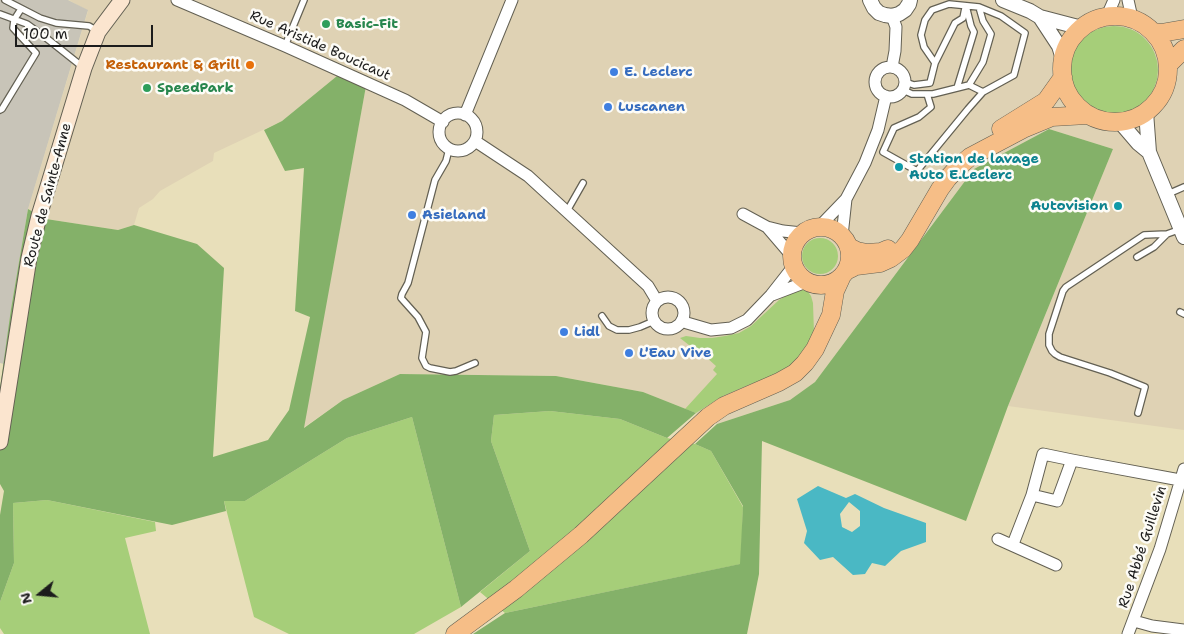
<!DOCTYPE html>
<html>
<head>
<meta charset="utf-8">
<style>
  body { margin:0 }
  #map { position:relative; width:1184px; height:634px; overflow:hidden; background:#e8dfba; font-family:"Shantell Sans",sans-serif }
  canvas { display:block }
  .north { position:absolute; left:15px; top:569px; width:50px; height:50px; -webkit-text-stroke:4px #fdfcf7; paint-order:stroke; rotate:253deg; font-size:14px; font-weight:700; line-height:20px; text-align:center; color:#1c1c1c }
  .north::after { content:''; display:block; margin:auto; width:18px; height:22px; background:#1c1c1c; clip-path:polygon(50% 0,100% 100%,50% 72%,0 100%) }
  .scale { position:absolute; left:15px; top:25px; width:138px; height:22px; box-sizing:border-box; border:2px solid #1c1c1c; border-top:0; padding-left:6px; font-size:15px; line-height:18px; white-space:nowrap; color:#1c1c1c; -webkit-text-stroke:4px #fdfcf7; paint-order:stroke }
</style>
</head>
<body>
<div id="map">
<canvas width="1184" height="634"></canvas>
<div class="north">N</div>
<div class="scale">100 m</div>
</div>
<script>
const context = document.querySelector('canvas').getContext('2d');
context.lineJoin = 'round';
function fillPath(path, color) { context.fillStyle = color; context.fill(path, 'evenodd'); }
const shape = rows => new Path2D(rows.map(r => 'M' + r).join(''));
function stroke(path, color, width, dash) { context.strokeStyle = color; context.lineWidth = width; context.lineCap = dash ? 'butt' : 'round'; context.setLineDash(dash || []); context.stroke(path); }
function write(font, color, halo, rows, align = 'center') {
  context.font = font + ' "Shantell Sans",sans-serif'; context.lineWidth = 5; context.setLineDash([]); context.textBaseline = 'middle'; context.strokeStyle = halo; context.fillStyle = color; for (const [text, x, y, turn = 0] of rows) {
    context.save(); context.translate(x, y); context.rotate((+turn || 0) * Math.PI / 180); context.textAlign = isNaN(turn) ? turn : align; if (halo) context.strokeText(text, 0, 0); context.fillText(text, 0, 0); context.restore();
  }
}
fillPath(shape([
  [69,0,1184,0,1184,430,1008,406,1113,149,1049,129,974,169,815,382,790,400,717,424,696,413,643,392,556,376,400,374,343,400,303,428,366,86,337,76,282,121,214,153,213,161,160,191,153,199,139,208,134,225,118,230,46,219,28,209,88,11]
]), '#dfd2b4');
fillPath(shape([
  [0,0,68,0,88,10,28,209,11,309,4,364,0,363]
]), '#c8c4b8');
fillPath(shape([
  '1070 70a44 44 0 1 1 88 0a44 44 0 1 1-88 0Z',
  '802 256a18 18 0 1 1 36 0a18 18 0 1 1-36 0Z',
  [806,289,811,296,813,303,814,333,808,347,797,361,774,376,751,384,723,396,696,413,685,409,717,374,713,370,716,366,696,348,694,349,680,338,686,336,700,338,712,338,725,336,739,333,751,326,779,300,787,295,800,290],
  [550,411,620,419,667,438,695,444,711,451,743,507,741,564,505,613,480,592,530,551,491,441,494,415],
  [412,417,461,607,414,634,289,634,254,617,224,501,245,501,347,438],
  [47,500,155,522,156,531,125,538,150,634,4,634,0,628,0,602,14,563,13,503]
]), '#a6ce79');
fillPath(shape([
  [337,76,366,86,304,428,343,400,400,374,556,376,643,392,696,413,667,438,620,419,550,411,494,415,491,441,530,551,461,607,412,417,347,438,245,501,224,501,226,511,172,525,47,500,13,503,14,563,0,602,0,515,4,491,0,484,0,388,11,309,28,209,46,219,118,230,134,225,197,244,224,268,213,457,268,440,289,410,310,317,295,311,304,168,285,171,264,130,282,121],
  [1049,129,1113,149,1008,406,966,521,762,441,759,574,747,634,473,634,505,613,740,564,743,506,711,451,695,444,717,424,790,400,815,382,974,169]
]), '#84b169');
fillPath(shape([
  [818,486,846,498,855,494,884,508,926,523,926,542,901,551,885,566,872,563,865,574,853,575,833,557,820,560,804,543,807,531,797,499],
  [849,502,860,511,860,526,852,532,842,527,840,514]
]), '#4ab8c4');
const service = shape([
  [5,0,40,18,56,23,89,26,94,29],
  [0,14,27,24,45,37,84,68],
  [285,46,304,0],
  [935,63,955,23,963,18,965,8],
  [905,82,914,85,930,83,935,63,924,47,921,35,925,20,932,10,949,4,979,7,1001,16,1025,33,1014,75,983,92,969,85],
  [957,88,974,32,971,26,966,6],
  [903,90,912,94,933,94,969,85,983,62,991,34,983,21,979,7],
  [927,94,931,107,919,117,894,128,883,152,917,171,968,109,983,92],
  [0,110,2,109,36,53,13,28,14,20,21,9],
  [449,149,446,161,435,180,408,283,402,294,401,298,418,317,426,332,422,358,426,366,430,368,450,372,456,371,475,363],
  [1168,194,1184,187],
  [567,211,583,183],
  [1137,257,1154,247,1167,234,1181,229],
  [1180,312,1184,314],
  [602,316,609,326,617,330,629,330,640,327,654,321],
  [1138,413,1145,387,1110,373,1060,357,1055,354,1052,351,1049,345,1049,334,1063,291,1066,287,1144,235,1167,234]
]);
const minor = shape([
  [177,0,285,46,405,100,443,122],
  [1128,0,1132,18],
  [1107,16,1114,0],
  [892,67,895,51,896,27,892,16],
  '875 82a15 15 0 1 1 30 0a15 15 0 1 1-30 0Z',
  '439 132a19 19 0 1 1 38 0a19 19 0 1 1-38 0Z',
  [465,115,512,0],
  [475,141,528,176,648,286,657,301],
  [743,214,767,227,783,231,802,233],
  [767,227,791,255],
  [819,227,846,199,865,163,878,130,886,96],
  [842,236,846,199],
  [772,295,806,282],
  '652 313a16 16 0 1 1 32 0a16 16 0 1 1-32 0Z',
  [682,320,687,323,711,330,731,328,747,320,771,295,793,267],
  [1072,460,1057,501,1032,495,1043,454,1072,460,1180,480],
  [998,539,1056,565],
  [1013,544,1032,495],
  [1134,621,1152,626,1184,630],
  [1128,634,1160,549,1184,469]
]);
const tertiary = shape([
  [870,0,874,8,879,13,885,15,892,16,899,14,905,10,909,4,910,0],
  [1003,0,1030,11,1040,17,1082,28],
  [1040,17,1059,46,1063,59],
  [1146,112,1149,152,1184,237],
  [1120,122,1138,143,1149,152]
]);
const secondary = shape([
  [0,442,29,258,39,216,84,68,98,32,122,0]
]);
const primary = shape([
  '1062 69a53 53 0 1 1 106 0a53 53 0 1 1-106 0Z',
  [1153,32,1161,33,1184,29],
  [1168,65,1184,49],
  [1001,129,1046,101,1063,77],
  '792 256a29 29 0 1 1 58 0a29 29 0 1 1-58 0Z',
  [849,247,857,251,867,253,881,252,888,249],
  [846,271,856,266,880,263,891,258,903,249,910,240,940,189,948,178,958,167,970,157,1023,129,1052,117,1087,115],
  [455,634,516,589,581,535,708,417,724,406,779,382,795,373,805,363,815,349,831,315,835,291,841,278]
]);
stroke(service, '#636053', 8);
stroke(minor, '#636053', 13);
stroke(tertiary, '#636053', 16);
stroke(secondary, '#636053', 17);
stroke(primary, '#636053', 19);
stroke(service, '#fff', 5.5);
stroke(minor, '#fff', 11);
stroke(tertiary, '#fff', 14);
stroke(secondary, '#fbe5cf', 15);
stroke(primary, '#f6be87', 18);
for (const [x, y, r, color] of [
  [326,24,5,"#2e9e5b"],
  [250,65,5,"#e8710a"],
  [614,72,5,"#3f7fe0"],
  [147,88,5,"#2e9e5b"],
  [608,107,5,"#3f7fe0"],
  [899,167,5,"#0f9aa8"],
  [1118,206,5,"#0f9aa8"],
  [412,215,5,"#3f7fe0"],
  [564,332,5,"#3f7fe0"],
  [629,353,5,"#3f7fe0"]
]) { const dot = new Path2D(); dot.arc(x, y, r, 0, 2 * Math.PI); context.fillStyle = color; context.fill(dot); stroke(dot, '#fdfcf7', 2); }
write('bold 14px', '#27864d', '#fdfcf7', [
  ["Basic-Fit",336,24],
  ["SpeedPark",157,88]
], 'left');
write('14px', '#1c1c1c', '#fdfcf7', [
  ["Rue Aristide Boucicaut",320,46,24],
  ["Route de Sainte-Anne",48,195,-75],
  ["Rue Abbé Guillevin",1143,547,-72]
]);
write('bold 14px', '#c56008', '#fdfcf7', [
  ["Restaurant & Grill",240,65]
], 'right');
write('bold 14px', '#366cbe', '#fdfcf7', [
  ["E. Leclerc",624,72],
  ["Luscanen",618,107],
  ["Asieland",422,215],
  ["Lidl",574,332],
  ["L'Eau Vive",639,353]
], 'left');
write('bold 14px', '#0d838f', '#fdfcf7', [
  ["Station de lavage",909,159],
  ["Auto E.Leclerc",909,175],
  ["Autovision",1108,206,"right"]
], 'left');
</script>
</body>
</html>
